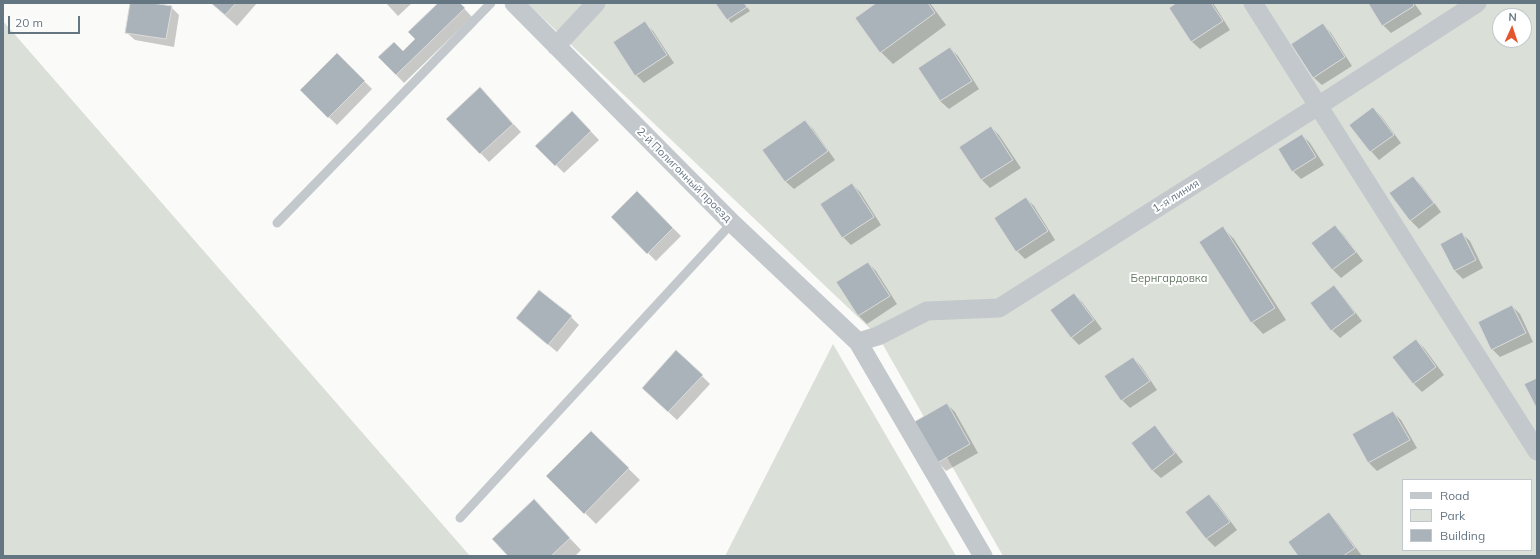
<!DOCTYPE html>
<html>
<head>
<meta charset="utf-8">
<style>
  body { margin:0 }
  #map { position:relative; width:1540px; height:559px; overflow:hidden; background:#fafaf8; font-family:Mulish,sans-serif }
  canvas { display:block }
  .frame { position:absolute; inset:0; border:4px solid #657683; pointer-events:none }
  .legend { position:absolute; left:1402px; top:479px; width:130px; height:72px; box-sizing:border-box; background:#fff; border:1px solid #c1c8cd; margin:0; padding:5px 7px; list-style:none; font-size:12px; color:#657683 }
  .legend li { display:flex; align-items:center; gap:8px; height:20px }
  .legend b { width:20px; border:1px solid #c1c8cd }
  .north { position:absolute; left:1492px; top:8px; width:40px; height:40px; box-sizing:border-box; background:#fff; border:1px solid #c1c8cd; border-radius:50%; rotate:3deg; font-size:11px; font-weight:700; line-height:16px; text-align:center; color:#657683 }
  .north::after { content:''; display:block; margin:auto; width:14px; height:18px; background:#e4572e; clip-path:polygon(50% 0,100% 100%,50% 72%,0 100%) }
  .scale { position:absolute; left:8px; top:16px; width:72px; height:18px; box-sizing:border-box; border:2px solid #657683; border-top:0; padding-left:5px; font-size:12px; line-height:14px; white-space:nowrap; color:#657683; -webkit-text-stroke:3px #fff; paint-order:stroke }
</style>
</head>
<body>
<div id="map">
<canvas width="1540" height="559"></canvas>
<div class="frame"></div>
<ul class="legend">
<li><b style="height:5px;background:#c3c8cc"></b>Road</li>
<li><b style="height:11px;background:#dadfd7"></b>Park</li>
<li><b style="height:11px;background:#aab3b9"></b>Building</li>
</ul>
<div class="north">N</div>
<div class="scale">20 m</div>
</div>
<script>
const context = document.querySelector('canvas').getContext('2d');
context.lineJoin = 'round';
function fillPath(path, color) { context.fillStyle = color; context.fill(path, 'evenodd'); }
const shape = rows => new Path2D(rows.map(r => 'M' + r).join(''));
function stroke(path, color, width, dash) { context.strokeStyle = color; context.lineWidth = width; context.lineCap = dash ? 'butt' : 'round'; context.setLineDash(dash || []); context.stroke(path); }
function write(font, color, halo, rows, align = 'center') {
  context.font = font + ' Mulish,sans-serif'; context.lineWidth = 4; context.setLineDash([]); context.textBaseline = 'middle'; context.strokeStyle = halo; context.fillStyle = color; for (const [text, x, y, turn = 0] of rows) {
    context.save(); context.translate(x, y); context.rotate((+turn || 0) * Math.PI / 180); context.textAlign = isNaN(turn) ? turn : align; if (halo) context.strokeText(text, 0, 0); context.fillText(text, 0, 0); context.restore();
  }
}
fillPath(shape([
  [527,3,1537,3,1537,556,1003,556,878,336],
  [1500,16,1524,16,1524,40,1500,40],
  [1403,480,1531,480,1531,550,1403,550],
  [3,21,470,556,3,556],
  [833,344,956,556,725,556]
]), '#dadfd7');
fillPath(shape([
  [131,3,145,3,171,7,179,15,174,47,135,40,126,32],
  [211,3,257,3,237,26],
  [386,3,412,3,398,16],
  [440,3,459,3,472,17,404,83,379,57,403,52,416,39],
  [717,3,744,3,750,11,731,23],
  [878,3,930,3,946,25,893,64,881,52,857,19],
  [1178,3,1213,3,1230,30,1200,49,1191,41],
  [1369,3,1414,3,1422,14,1391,33,1383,25],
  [645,23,653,31,674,63,644,83,636,75],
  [1323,24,1331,33,1352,66,1322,85,1313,77],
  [950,48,958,56,979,89,949,109,940,101,919,68],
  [337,54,372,89,337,125,301,90],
  [488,97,521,132,489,162,448,119],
  [1373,108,1381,116,1401,143,1379,160,1371,151,1351,125],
  [572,112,599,140,564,173,537,146],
  [805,121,813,129,835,160,794,189,785,181],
  [991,127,999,135,1021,168,990,188,982,180,961,147],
  [1302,135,1310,143,1324,165,1301,179,1293,171],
  [1413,177,1421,185,1441,212,1419,229,1411,221,1391,193],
  [852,184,860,192,881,225,851,245,843,237],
  [637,192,681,236,656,261,612,217],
  [1026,198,1034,206,1055,240,1025,259,1017,251],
  [1335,226,1343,234,1363,261,1341,278,1333,270,1312,243],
  [1223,228,1234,239,1286,320,1263,334,1252,322],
  [1461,233,1470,241,1483,268,1463,279,1455,271,1441,244],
  [868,263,876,271,897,304,867,324,859,316,837,283],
  [1334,286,1342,295,1362,321,1340,338,1332,330],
  [1074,294,1082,302,1102,329,1079,345,1071,337],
  [1512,306,1520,314,1533,342,1500,357,1492,349],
  [571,317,579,325,557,352,517,318],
  [1416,340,1424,348,1444,375,1422,392,1414,384,1393,357],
  [1133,358,1141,366,1157,390,1130,408,1122,400],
  [702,376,710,384,677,420,651,396],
  [947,404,955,412,978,453,946,471,938,462],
  [1393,412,1401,420,1417,448,1377,471,1369,463,1353,434],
  [1154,427,1162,435,1183,462,1161,478,1152,470],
  [591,432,640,480,596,524,548,476],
  [1209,495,1217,503,1237,530,1215,547,1207,539,1187,512],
  [545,512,581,550,575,556,510,556],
  [1329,514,1337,522,1362,556,1299,556]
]), '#0003');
const building = shape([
  [130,3,152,3,172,6,166,39,125,33,130,3],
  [211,3,236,3,225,15,211,3],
  [438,3,460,3,465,8,396,75,378,57,394,42,403,51,415,39,408,32,438,3],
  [715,3,744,3,747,7,727,20,715,3],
  [876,3,928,3,935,13,880,53,855,18,876,3],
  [1176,3,1211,3,1223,21,1191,42,1169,8,1176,3],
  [1368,3,1413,3,1414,6,1382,26,1368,3],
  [645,21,667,55,635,76,613,42,645,21],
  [1323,23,1345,57,1313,78,1291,44,1323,23],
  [950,47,972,81,940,101,918,68,950,47],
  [337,53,365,81,328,118,300,90,337,53],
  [480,87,513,124,480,154,446,119,480,87],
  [1373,107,1394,135,1370,152,1349,125,1373,107],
  [572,111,591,131,555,166,535,146,572,111],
  [805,120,828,151,785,182,762,150,805,120],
  [991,126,1013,160,981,180,959,147,991,126],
  [1302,134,1316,157,1292,172,1278,149,1302,134],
  [1413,176,1434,203,1410,221,1389,193,1413,176],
  [852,183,874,217,842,238,820,204,852,183],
  [637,191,673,228,647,254,611,217,637,191],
  [1026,197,1048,231,1016,252,994,218,1026,197],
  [1335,225,1356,252,1332,270,1311,243,1335,225],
  [1223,226,1275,308,1251,323,1199,242,1223,226],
  [1462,232,1476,260,1454,271,1440,244,1462,232],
  [868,262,890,296,858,316,836,282,868,262],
  [1334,285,1355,313,1331,331,1310,303,1334,285],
  [539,290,572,316,548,345,516,318,539,290],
  [1074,293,1094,320,1071,338,1050,310,1074,293],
  [1512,305,1526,333,1491,350,1478,322,1512,305],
  [1416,339,1436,367,1413,384,1392,357,1416,339],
  [676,350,703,375,668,412,642,388,676,350],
  [1133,357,1150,381,1121,401,1104,376,1133,357],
  [1537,378,1537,409,1524,384,1537,378],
  [947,403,970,444,937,463,914,422,947,403],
  [1393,411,1410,440,1368,463,1352,434,1393,411],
  [1155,425,1175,453,1152,471,1131,443,1155,425],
  [591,431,629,468,584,514,546,476,591,431],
  [1209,494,1230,522,1206,539,1185,512,1209,494],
  [534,499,570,538,551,556,508,556,492,539,534,499],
  [1329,512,1355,548,1343,556,1298,556,1288,542,1329,512]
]);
fillPath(building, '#aab3b9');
stroke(building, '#dcdcda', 1);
stroke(shape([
  [277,223,491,3],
  [460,518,732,223]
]), '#c3c8cc', 9);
stroke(shape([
  [514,3,732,223,858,342,983,556],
  [1253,3,1537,451],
  [556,46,596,3],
  [858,342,878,336,927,311,999,308,1318,106,1477,3]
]), '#c3c8cc', 19);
write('11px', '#657683', '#fff', [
  ["2-й Полигонный проезд",684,175,45],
  ["1-я линия",1176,196,-32]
]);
write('11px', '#687a64', '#fff', [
  ["Бернгардовка",1169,279]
]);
</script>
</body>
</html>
